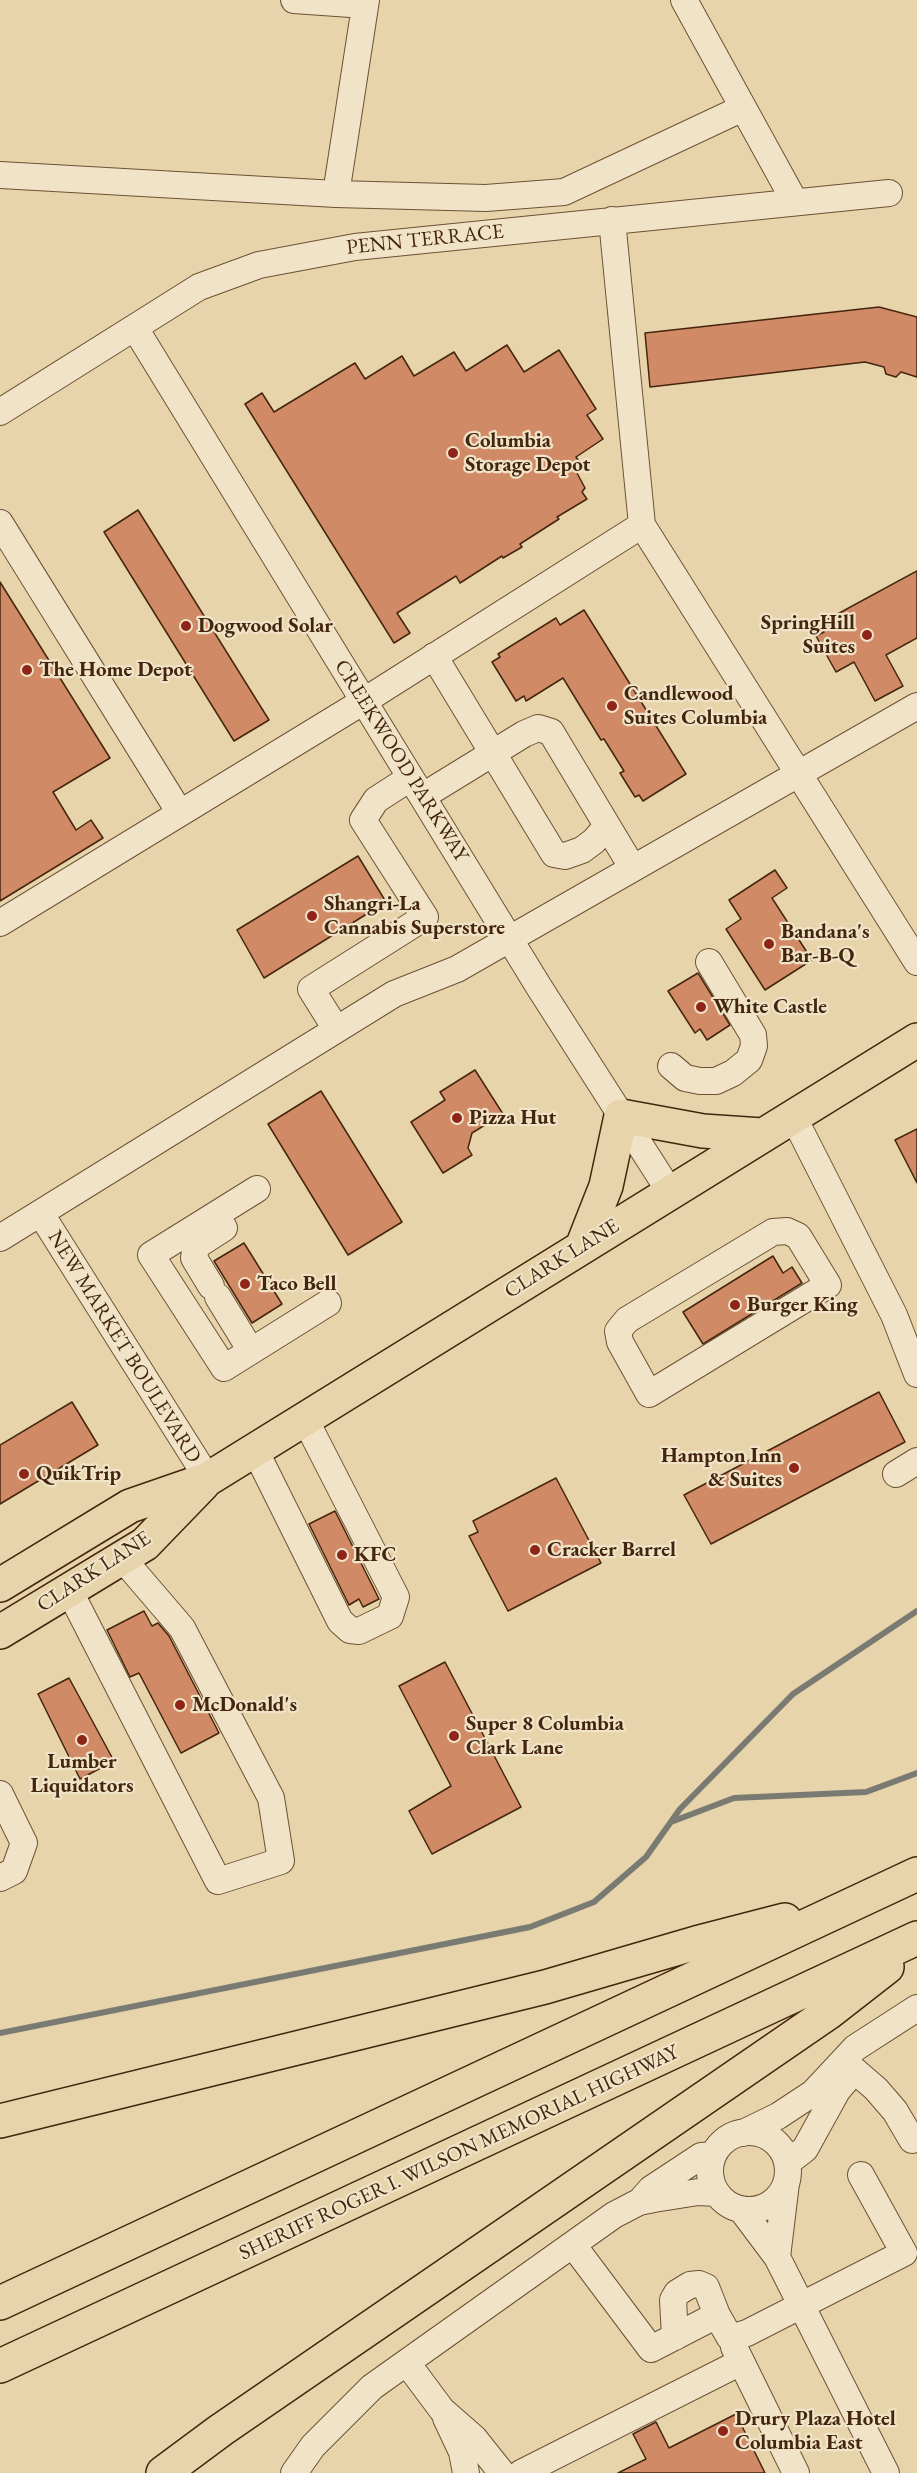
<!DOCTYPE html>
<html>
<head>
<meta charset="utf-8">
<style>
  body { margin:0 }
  canvas { display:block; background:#e8d4aa }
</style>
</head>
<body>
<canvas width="917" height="2473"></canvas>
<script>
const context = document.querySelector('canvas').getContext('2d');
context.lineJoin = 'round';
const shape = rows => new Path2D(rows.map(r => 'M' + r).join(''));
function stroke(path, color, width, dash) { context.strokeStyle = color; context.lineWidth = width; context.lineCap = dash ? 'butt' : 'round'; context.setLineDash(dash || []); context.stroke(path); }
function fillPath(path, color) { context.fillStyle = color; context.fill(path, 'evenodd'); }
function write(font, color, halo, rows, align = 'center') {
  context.font = font + ' "EB Garamond",serif'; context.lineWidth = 4.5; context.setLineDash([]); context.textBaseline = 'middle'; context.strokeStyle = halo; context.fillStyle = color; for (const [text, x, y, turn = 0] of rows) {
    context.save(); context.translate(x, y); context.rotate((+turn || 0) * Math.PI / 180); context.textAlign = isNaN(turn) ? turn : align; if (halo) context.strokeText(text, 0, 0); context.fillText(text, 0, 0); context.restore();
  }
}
stroke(shape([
  [671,1822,734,1798,866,1792,917,1773],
  [0,2033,530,1927,594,1902,646,1857,680,1809,793,1694,917,1611]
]), '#797b72', 6);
const building = shape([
  [879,307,917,317,917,377,901,372,896,377,886,374,884,367,865,362,650,387,645,333,879,307],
  [507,345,524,372,559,350,596,409,587,415,603,439,576,457,583,467,577,473,585,488,582,492,587,499,557,517,559,519,520,544,522,547,503,558,502,556,460,583,456,576,397,613,410,633,394,643,245,404,262,393,274,412,355,363,365,379,402,356,414,376,454,352,466,371,507,345],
  [138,510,269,720,234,741,104,532,138,510],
  [917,571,917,638,886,655,903,686,875,701,854,662,836,672,816,636,824,632,819,624,917,571],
  [0,582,110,758,53,792,76,830,91,820,103,838,0,901,0,582],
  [584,610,686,774,643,801,639,795,635,797,620,773,624,771,604,739,601,740,563,678,526,701,524,696,516,701,492,662,500,657,498,654,556,618,560,625,584,610],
  [358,856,386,902,264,978,237,930,358,856],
  [775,870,787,888,772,898,812,960,765,990,726,929,741,919,729,900,775,870],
  [698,973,730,1025,707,1040,700,1029,695,1033,668,991,698,973],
  [475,1070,503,1114,472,1133,468,1148,472,1155,443,1173,411,1122,445,1100,440,1092,475,1070],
  [321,1091,402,1222,348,1255,268,1124,321,1091],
  [917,1129,917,1183,895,1140,917,1129],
  [244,1243,282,1304,252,1323,214,1261,244,1243],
  [773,1256,783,1273,792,1267,802,1283,703,1344,683,1312,773,1256],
  [879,1392,905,1442,711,1544,684,1495,879,1392],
  [72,1402,98,1445,0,1504,0,1445,72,1402],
  [556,1478,601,1563,508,1611,469,1536,478,1532,473,1521,556,1478],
  [335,1511,379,1599,363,1607,359,1599,349,1605,309,1524,335,1511],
  [144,1611,152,1626,158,1623,169,1636,219,1733,181,1753,139,1673,130,1677,107,1630,144,1611],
  [445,1662,521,1807,432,1854,409,1811,451,1786,399,1686,445,1662],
  [69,1678,114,1761,80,1779,38,1694,69,1678],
  [736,2414,765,2473,618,2473,646,2459,633,2434,656,2422,669,2448,736,2414]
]);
fillPath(building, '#d08a66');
stroke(building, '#44250d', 1.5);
const minor = shape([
  [294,0,365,5],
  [684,0,795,202],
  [0,175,336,194,486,198,564,192,743,108],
  [336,194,366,0],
  [612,220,642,525],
  [135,328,539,987,670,1192],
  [0,412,199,287,259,265,355,247,889,193],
  [0,523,180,813],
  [434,656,554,854,565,856,582,850,594,841,607,826],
  [423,796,524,734,538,728,551,732,632,867],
  [0,923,364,701,642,525,917,962],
  [336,1029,311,989,425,917,363,820,376,800,410,778],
  [671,1066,685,1078,700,1081,716,1081,733,1073,749,1060,754,1046,753,1035,709,962],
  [793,1116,894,1315,917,1374],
  [257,1189,151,1255,224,1368,328,1303],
  [41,1214,208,1479],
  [787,1231,798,1236,828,1285,649,1394,620,1342,618,1331,627,1320,773,1232,787,1231],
  [0,1238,394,994,457,969,917,706],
  [211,1286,194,1258,196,1246,224,1228],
  [218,1297,251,1351],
  [255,1450,340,1621,350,1630,359,1631,390,1616,396,1597,305,1419],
  [896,1474,917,1461],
  [69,1590,218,1881,281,1861,271,1798,182,1628,122,1558],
  [0,1794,24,1843,14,1871,0,1878],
  [854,2070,876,2089,895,2111,912,2140],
  '710 2171a39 39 0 1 1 78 0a39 39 0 1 1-78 0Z',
  [743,2133,778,2116,813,2093,855,2048,917,2008],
  [787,2163,805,2149,837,2091,853,2072],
  [643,2198,651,2189,701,2156,713,2155],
  [741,2209,777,2257,886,2473],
  [573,2245,651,2349,717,2315,730,2338,747,2333,904,2253,861,2175],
  [777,2257,786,2183],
  [675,2337,673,2300,677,2293,690,2285,699,2284,706,2287,717,2315],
  [734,2347,796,2473],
  [407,2363,442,2410,474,2438,502,2473],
  [446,2418,462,2452,466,2473],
  [294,2473,313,2446,372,2387,614,2215,639,2202,654,2199,698,2192,717,2193],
  [521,2473,741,2362]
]);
const major = shape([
  [582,1247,606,1186,621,1116,703,1131,762,1135],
  [0,1585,130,1506,208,1479,917,1040],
  [0,1632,145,1544,203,1484]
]);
const highway = shape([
  [0,2121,545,1987,696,1943,785,1920],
  [0,2303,917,1874],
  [0,2366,917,1938],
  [163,2473,221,2430,828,2013,887,1967]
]);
stroke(minor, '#6d5134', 28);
stroke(major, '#44250d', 36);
stroke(highway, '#44250d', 36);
stroke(minor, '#f0e3c8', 26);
stroke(major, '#e8d4aa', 33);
stroke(highway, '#e8d4aa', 33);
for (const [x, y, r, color] of [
  [453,453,6,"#8f2418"],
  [186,626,6,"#8f2418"],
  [867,635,6,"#8f2418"],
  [27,670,6,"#8f2418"],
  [612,706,6,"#8f2418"],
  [312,916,6,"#8f2418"],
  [769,944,6,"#8f2418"],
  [701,1007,6,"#8f2418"],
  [457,1118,6,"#8f2418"],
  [245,1284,6,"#8f2418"],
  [735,1305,6,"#8f2418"],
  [794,1468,6,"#8f2418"],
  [24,1474,6,"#8f2418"],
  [535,1550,6,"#8f2418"],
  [342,1555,6,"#8f2418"],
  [180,1705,6,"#8f2418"],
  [454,1736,6,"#8f2418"],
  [82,1740,6,"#8f2418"],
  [723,2431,6,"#8f2418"]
]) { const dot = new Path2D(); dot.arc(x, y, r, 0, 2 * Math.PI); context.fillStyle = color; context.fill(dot); stroke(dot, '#f0e3c8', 2); }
write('21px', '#44250d', '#f0e3c8', [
  ["PENN TERRACE",425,240,-6],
  ["CREEKWOOD PARKWAY",401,761,58],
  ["CLARK LANE",562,1259,-32],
  ["NEW MARKET BOULEVARD",124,1347,58],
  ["CLARK LANE",94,1572,-33],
  ["SHERIFF ROGER I. WILSON MEMORIAL HIGHWAY",459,2153,-25]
]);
write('bold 21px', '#44250d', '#f0e3c8', [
  ["Columbia",465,441],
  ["Storage Depot",465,465],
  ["SpringHill",855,623,"right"],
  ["Suites",855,647,"right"],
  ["Dogwood Solar",198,626],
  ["The Home Depot",39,670],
  ["Candlewood",624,694],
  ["Suites Columbia",624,718],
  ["Shangri-La",324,904],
  ["Cannabis Superstore",324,928],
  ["Bandana's",781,932],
  ["Bar-B-Q",781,956],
  ["White Castle",713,1007],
  ["Pizza Hut",469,1118],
  ["Taco Bell",257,1284],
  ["Burger King",747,1305],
  ["Hampton Inn",782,1456,"right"],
  ["& Suites",782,1480,"right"],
  ["QuikTrip",36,1474],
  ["Cracker Barrel",547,1550],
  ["KFC",354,1555],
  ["McDonald's",192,1705],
  ["Super 8 Columbia",466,1724],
  ["Clark Lane",466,1748],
  ["Lumber",82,1762,"center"],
  ["Liquidators",82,1786,"center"],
  ["Drury Plaza Hotel",735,2419],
  ["Columbia East",735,2443]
], 'left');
</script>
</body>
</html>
